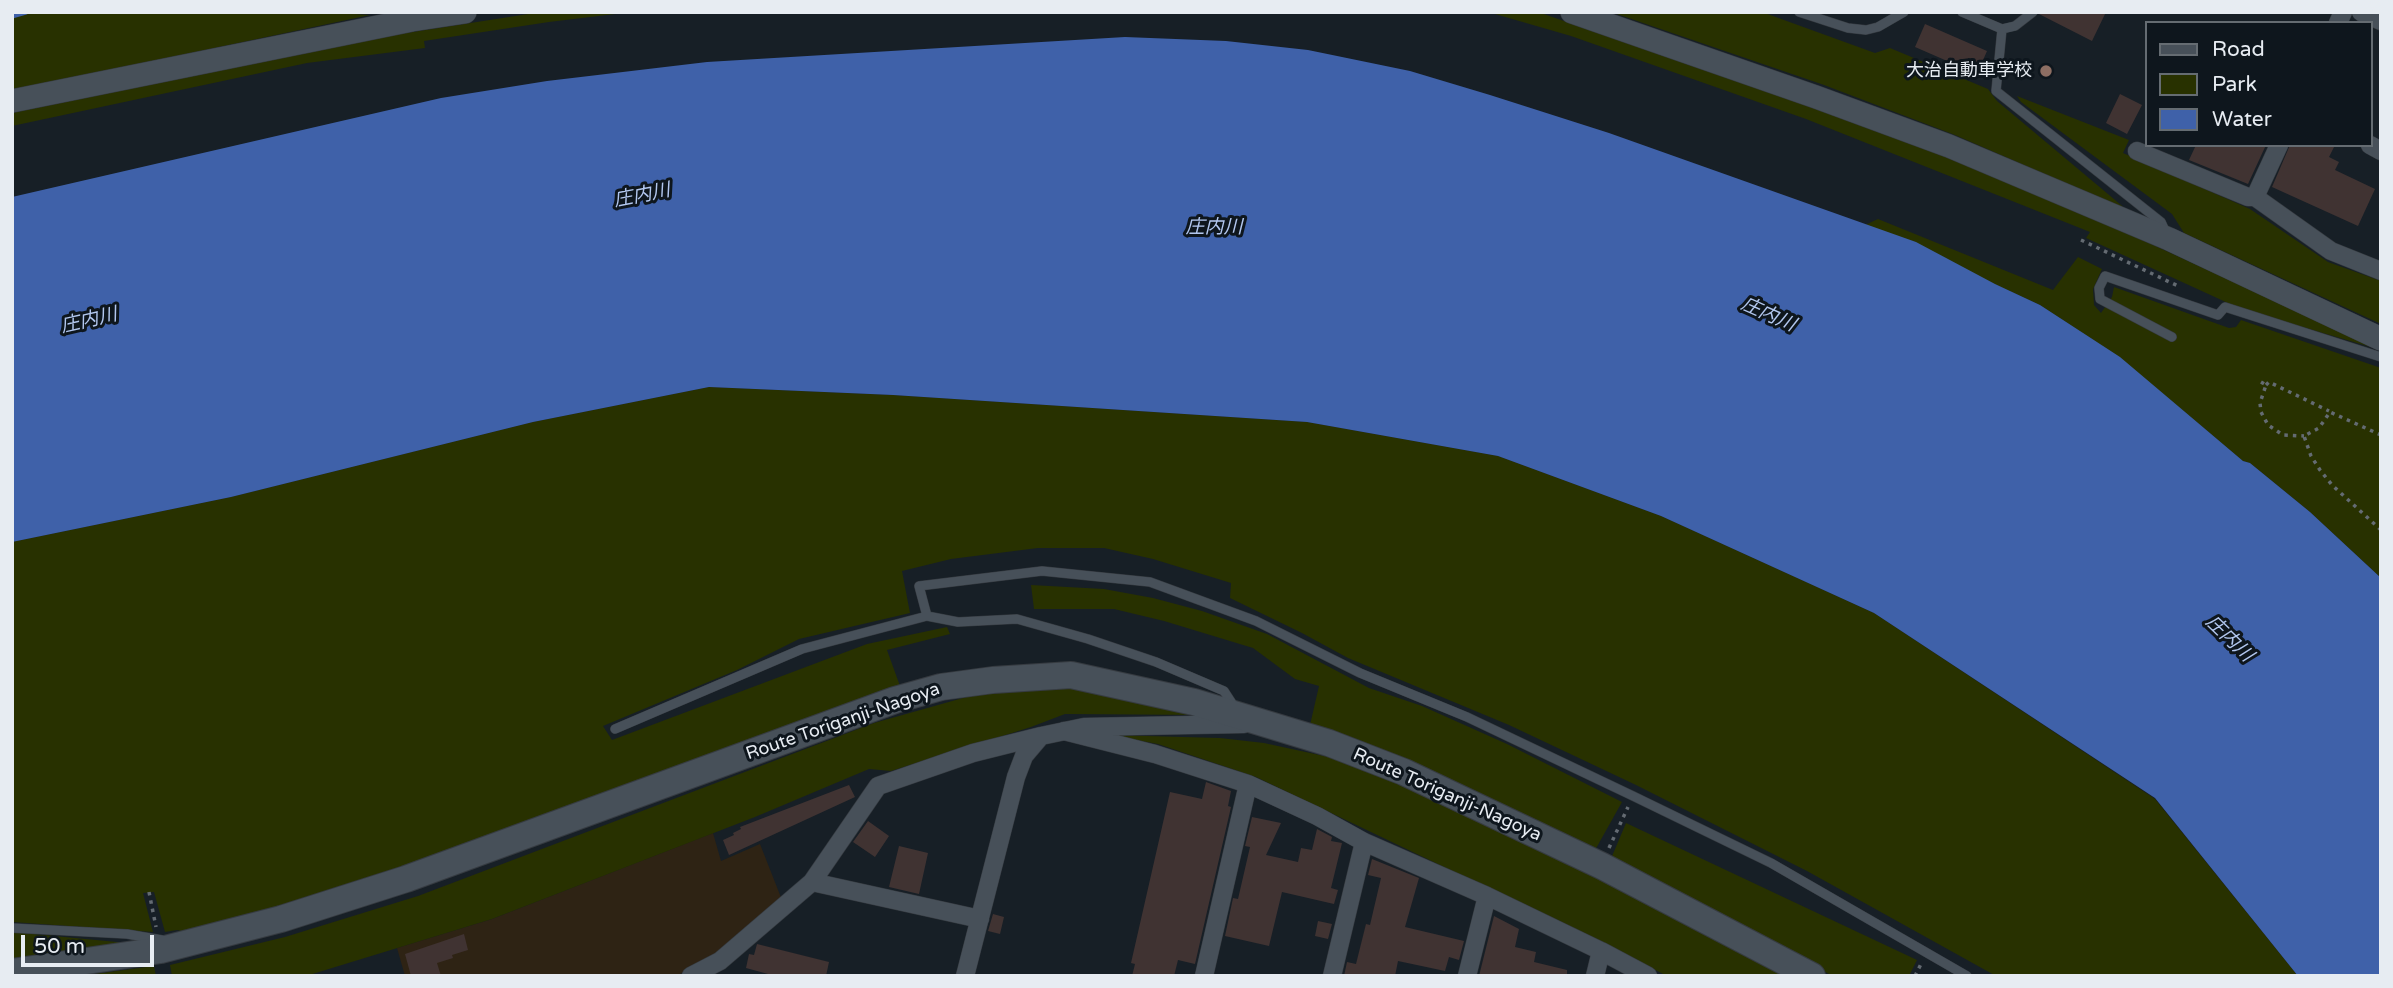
<!DOCTYPE html>
<html>
<head>
<meta charset="utf-8">
<style>
  body { margin:0 }
  #map { position:relative; width:2393px; height:988px; overflow:hidden; background:#171f26; font-family:"Varela Round",sans-serif }
  canvas { display:block }
  .frame { position:absolute; inset:0; border:14px solid #e7ecf2; pointer-events:none }
  .legend { position:absolute; left:2145px; top:21px; width:228px; height:126px; box-sizing:border-box; background:#0e161d; border:2px solid #656c72; margin:0; padding:9px 12px; list-style:none; font-size:21px; color:#e7ecf2 }
  .legend li { display:flex; align-items:center; gap:14px; height:35px }
  .legend b { width:35px; border:2px solid #656c72 }
  .scale { position:absolute; left:21px; top:935px; width:133px; height:32px; box-sizing:border-box; border:4px solid #e7ecf2; border-top:0; padding-left:9px; font-size:21px; line-height:24px; white-space:nowrap; color:#e7ecf2; -webkit-text-stroke:5px #0e161d; paint-order:stroke }
</style>
</head>
<body>
<div id="map">
<canvas width="2393" height="988"></canvas>
<div class="frame"></div>
<ul class="legend">
<li><b style="height:9px;background:#475059"></b>Road</li>
<li><b style="height:19px;background:#283100"></b>Park</li>
<li><b style="height:19px;background:#3f61a9"></b>Water</li>
</ul>
<div class="scale">50 m</div>
</div>
<script>
const context = document.querySelector('canvas').getContext('2d');
context.lineJoin = 'round';
function fillPath(path, color) { context.fillStyle = color; context.fill(path, 'evenodd'); }
const shape = rows => new Path2D(rows.map(r => 'M' + r).join(''));
function stroke(path, color, width, dash) { context.strokeStyle = color; context.lineWidth = width; context.lineCap = dash ? 'butt' : 'round'; context.setLineDash(dash || []); context.stroke(path); }
function write(font, color, halo, rows, align = 'center') {
  context.font = font + ' "Varela Round","Noto Sans JP",sans-serif'; context.lineWidth = 6; context.setLineDash([]); context.textBaseline = 'middle'; context.strokeStyle = halo; context.fillStyle = color; for (const [text, x, y, turn = 0] of rows) {
    context.save(); context.translate(x, y); context.rotate((+turn || 0) * Math.PI / 180); context.textAlign = isNaN(turn) ? turn : align; if (halo) context.strokeText(text, 0, 0); context.fillText(text, 0, 0); context.restore();
  }
}
fillPath(shape([
  [713,833,721,861,760,844,782,900,714,957,676,976,405,976,397,948,492,919]
]), '#2e2314');
fillPath(shape([
  [26,12,325,12,370,15,12,91,12,16],
  [541,12,632,12,549,22,424,41,425,48,307,63,12,126,12,113,374,38],
  [1488,12,1538,12,1811,107,2023,185,2381,350,2241,309,2086,238,2090,232,1806,119,1571,36],
  [1611,12,1762,12,1875,53,1890,48,1988,89,1997,101,2127,210,1955,135,1824,85],
  [2017,96,2129,140,2123,153,2250,209,2328,262,2381,281,2381,324,2184,233,2172,214,2021,102],
  [1878,219,2053,290,2078,257,2102,269,2093,289,2094,305,2101,313,2112,297,2114,287,2229,328,2236,327,2241,320,2381,368,2381,578,2310,512,2250,463,2243,461,2119,357,2040,305,1865,225],
  [709,387,893,395,1307,422,1498,456,1661,516,1874,613,2155,799,2298,976,1996,976,1807,871,1636,785,1509,725,1348,658,1302,633,1230,598,1231,583,1153,559,1104,548,1038,548,951,559,902,571,910,613,799,639,737,670,603,726,612,740,867,644,947,627,950,634,887,650,900,686,522,826,260,915,195,934,177,930,165,932,154,892,143,893,153,932,12,922,12,542,231,497,533,422],
  [1031,585,1104,589,1153,598,1202,611,1267,634,1369,688,1422,706,1507,744,1622,802,1594,852,1310,725,1319,686,1295,679,1253,648,1164,621,1114,609,1034,609],
  [1002,687,1078,687,1209,715,1065,714,1031,727,891,771,869,769,755,817,492,919,306,976,172,976,170,965,285,937,418,896,874,723],
  [1110,735,1220,738,1264,743,1338,759,1395,778,1571,861,1793,976,1667,976,1607,945,1256,777,1158,744],
  [1626,823,1917,960,1909,976,1833,976,1610,861],
  [12,932,138,944,12,962],
  [154,966,156,976,75,976,87,975]
]), '#283100');
fillPath(shape([
  [1125,37,1226,41,1308,50,1410,71,1490,95,1609,133,1916,242,1995,284,2040,305,2120,357,2243,461,2250,463,2310,512,2381,578,2381,976,2298,976,2155,798,1874,613,1661,516,1498,456,1307,422,893,395,709,387,533,422,231,497,12,542,12,197,441,98,547,81,707,62]
]), '#3f61a9');
stroke(shape([
  [12,16,26,12]
]), '#3f61a9', 5);
fillPath(shape([
  [2040,12,2106,12,2092,41,2039,14],
  [1925,24,1987,51,1977,74,1915,47],
  [2120,94,2142,105,2127,134,2106,123],
  [2196,145,2266,145,2248,184,2189,160],
  [2290,145,2335,145,2329,157,2339,162,2335,170,2375,189,2358,226,2272,187],
  [1206,782,1231,791,1228,806,1231,807,1195,964,1178,960,1174,976,1132,976,1135,964,1131,963,1170,792,1202,799],
  [849,785,855,797,729,855,723,840,734,835,733,833,741,829,740,827],
  [1252,817,1281,823,1266,855,1298,862,1301,848,1312,850,1317,829,1332,837,1331,841,1342,843,1331,888,1338,890,1334,904,1282,892,1269,946,1225,936,1233,898,1238,899,1250,847,1245,846],
  [868,821,889,836,875,857,853,842],
  [899,846,928,853,919,894,889,887],
  [1372,859,1419,878,1405,927,1464,941,1459,960,1449,957,1445,971,1398,961,1395,976,1344,976,1347,962,1356,964,1366,924,1370,925,1381,878,1368,875],
  [993,914,1004,917,1000,934,988,931],
  [1494,916,1519,929,1515,947,1536,952,1534,962,1567,970,1567,976,1479,976],
  [1318,921,1332,924,1328,939,1315,936],
  [464,934,468,950,452,955,453,958,437,963,441,976,411,976,405,954],
  [757,944,829,962,826,976,767,976,768,974,746,968,749,954,754,955]
]), '#403332');
const service = shape([
  [1799,12,1848,28,1866,30,1878,27,1904,12],
  [1962,12,2002,29],
  [2033,12,2015,26,2002,29,1996,91,2161,222,2167,235],
  [2172,337,2100,299,2099,288,2105,276,2218,315,2225,307,2381,357],
  [927,616,958,622,1017,619,1088,639,1156,662,1224,691,1235,708],
  [615,729,802,649,927,616,919,586,1042,571,1150,582,1256,621,1360,673,1467,717,1633,796,1771,863,1967,976],
  [12,928,127,934,162,940]
]);
const minor = shape([
  [2361,12,2381,21],
  [2338,23,2343,12],
  [2279,145,2255,197,2331,251,2381,271],
  [2370,145,2381,151],
  [2137,151,2248,197,2255,197],
  [1064,731,1155,754,1248,784,1317,816,1364,842,1487,896,1601,951,1648,976],
  [812,882,980,919],
  [691,976,720,961,812,882,878,786,973,753,1041,736],
  [965,976,1016,777,1024,756,1041,736,1084,727,1244,724],
  [1204,976,1248,784],
  [1332,976,1364,842],
  [1467,976,1487,896],
  [1595,976,1601,951]
]);
const tertiary = shape([
  [1572,12,1816,97,1949,146,2169,239,2381,339],
  [12,101,412,20,465,12]
]);
const secondary = shape([
  [12,972,161,950,281,919,406,879,895,700,941,687,993,680,1071,675,1194,702,1329,743,1404,772,1602,866,1812,976]
]);
stroke(service, '#363b41', 10);
stroke(minor, '#363b41', 19);
stroke(tertiary, '#363b41', 24);
stroke(secondary, '#363b41', 28);
stroke(shape([
  [2081,240,2178,286],
  [2261,382,2266,385,2260,403,2261,412,2268,425,2283,435,2304,436],
  [2266,385,2269,382,2329,411],
  [2381,435,2330,412,2319,428,2304,436,2311,456,2320,470,2332,485,2381,530],
  [1609,848,1628,807],
  [149,892,156,927],
  [1915,976,1922,962]
]), '#646b72', 3.5, [3.5, 5]);
stroke(service, '#475059', 9);
stroke(minor, '#475059', 18);
stroke(tertiary, '#475059', 23);
stroke(secondary, '#475059', 26);
for (const [x, y, r, color] of [
  [2046,71,7,"#8d6e63"]
]) { const dot = new Path2D(); dot.arc(x, y, r, 0, 2 * Math.PI); context.fillStyle = color; context.fill(dot); stroke(dot, '#0e161d', 2.5); }
write('18px', '#e7ecf2', '#0e161d', [
  ["大治自動車学校",2032,71]
], 'right');
write('18px', '#e7ecf2', '#0e161d', [
  ["Route Toriganji-Nagoya",843,722,-19],
  ["Route Toriganji-Nagoya",1447,795,24]
]);
write('italic 19px', '#b2c7ef', '#0e161d', [
  ["庄内川",642,196,-11],
  ["庄内川",1214,228],
  ["庄内川",1768,315,24],
  ["庄内川",89,321,-13],
  ["庄内川",2229,639,44]
]);
</script>
</body>
</html>
